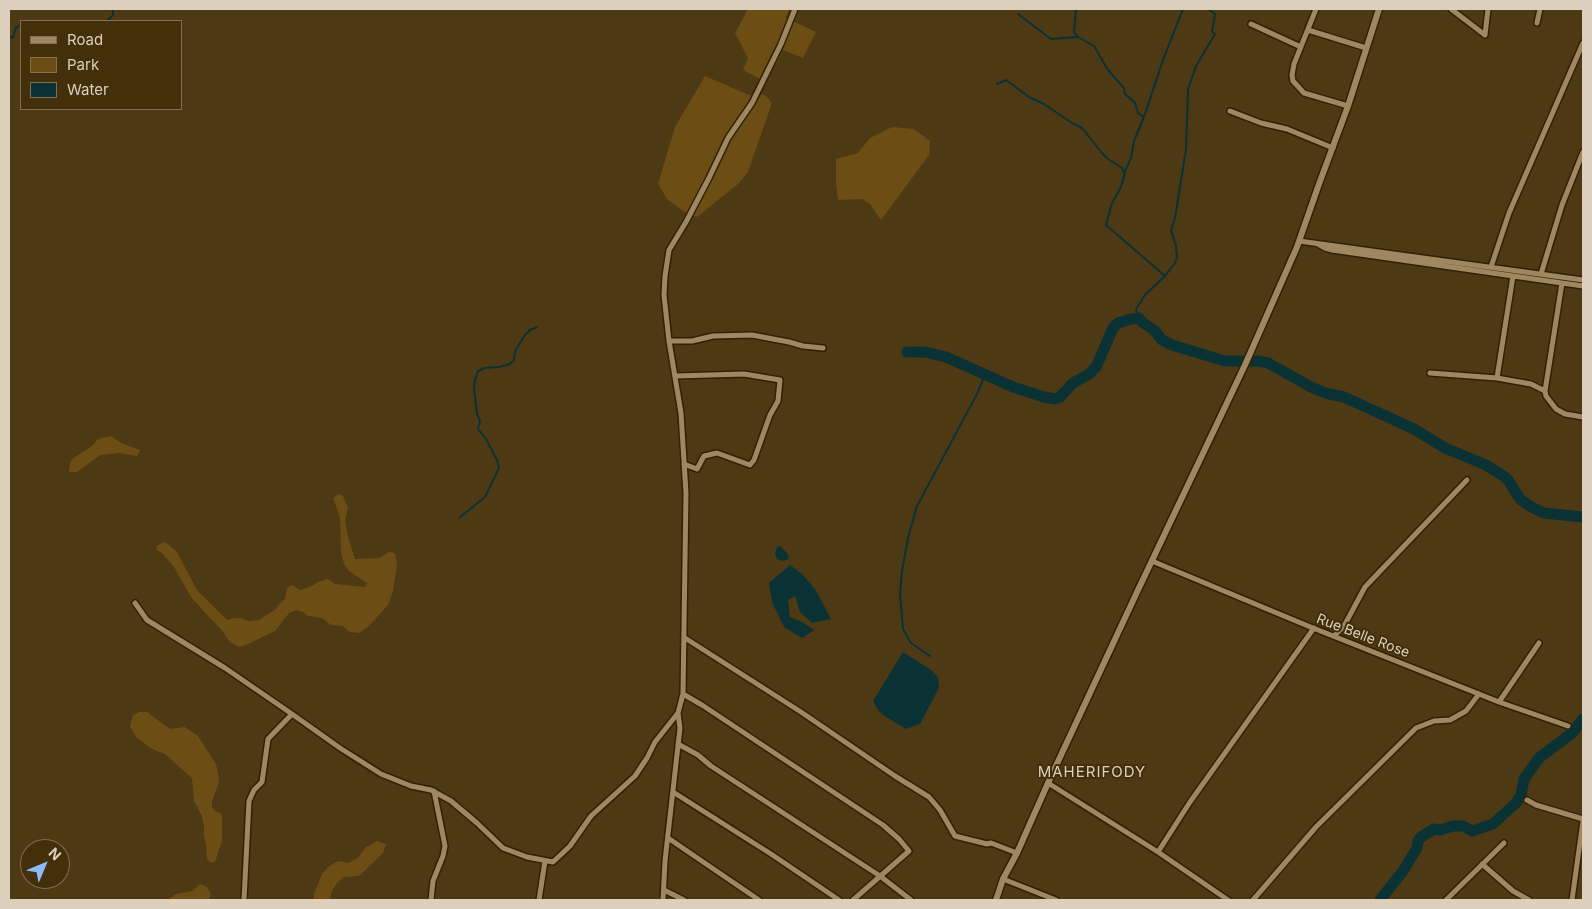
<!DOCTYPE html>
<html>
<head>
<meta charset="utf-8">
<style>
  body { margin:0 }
  #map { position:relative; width:1592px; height:909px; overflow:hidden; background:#4e3915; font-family:Inter,sans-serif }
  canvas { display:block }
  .frame { position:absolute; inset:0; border:10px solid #dcd0bc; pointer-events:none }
  .legend { position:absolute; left:20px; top:20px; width:162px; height:90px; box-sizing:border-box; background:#432f09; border:1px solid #806f51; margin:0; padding:6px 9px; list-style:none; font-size:15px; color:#dcd0bc }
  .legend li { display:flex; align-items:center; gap:10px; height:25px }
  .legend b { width:25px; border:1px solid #806f51 }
  .north { position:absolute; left:20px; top:839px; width:50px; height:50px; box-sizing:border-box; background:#432f09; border:1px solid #806f51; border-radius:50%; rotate:45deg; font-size:14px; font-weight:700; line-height:20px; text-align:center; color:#dcd0bc }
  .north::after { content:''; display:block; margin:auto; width:18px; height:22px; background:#8eb9fc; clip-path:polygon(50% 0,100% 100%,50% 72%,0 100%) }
</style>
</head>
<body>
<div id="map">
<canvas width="1592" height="909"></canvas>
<div class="frame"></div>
<ul class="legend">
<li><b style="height:6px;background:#9e8761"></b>Road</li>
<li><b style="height:14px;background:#6c4e14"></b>Park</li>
<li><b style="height:14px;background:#0a3234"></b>Water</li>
</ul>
<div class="north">N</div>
</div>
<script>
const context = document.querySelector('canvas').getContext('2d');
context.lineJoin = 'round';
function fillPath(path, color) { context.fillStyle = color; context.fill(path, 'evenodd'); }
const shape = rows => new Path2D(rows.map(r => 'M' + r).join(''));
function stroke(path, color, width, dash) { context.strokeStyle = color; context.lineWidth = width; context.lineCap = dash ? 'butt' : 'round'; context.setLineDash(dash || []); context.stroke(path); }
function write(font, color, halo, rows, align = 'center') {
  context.font = font + ' Inter,sans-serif'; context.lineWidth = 4; context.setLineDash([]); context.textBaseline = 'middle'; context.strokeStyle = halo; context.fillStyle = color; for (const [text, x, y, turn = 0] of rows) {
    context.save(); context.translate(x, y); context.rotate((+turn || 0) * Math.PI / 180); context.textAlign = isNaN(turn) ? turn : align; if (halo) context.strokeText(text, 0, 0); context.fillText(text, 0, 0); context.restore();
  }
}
fillPath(shape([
  [748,9,751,10,753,9,789,9,786,18,816,32,803,58,783,50,766,82,743,70,748,58,735,33],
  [705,76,749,95,765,95,772,103,748,172,738,184,697,217,683,211,667,199,658,184,675,127],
  [892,127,914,129,930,141,929,155,881,220,870,204,862,199,838,200,836,183,836,159,858,153,870,138],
  [111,436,123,444,140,450,137,456,119,453,100,455,77,472,69,472,70,463,72,459,92,446,98,439],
  [339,494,343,496,348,508,345,520,348,537,355,559,380,558,389,552,395,553,397,565,393,591,388,605,368,627,359,633,350,632,343,626,331,625,322,618,308,616,303,612,296,610,289,613,275,631,246,645,239,647,230,642,220,628,207,615,191,597,174,567,162,553,157,550,157,546,160,544,164,542,169,545,177,552,197,590,227,620,235,618,241,618,248,621,259,620,276,609,279,604,285,599,287,588,292,585,300,590,310,587,318,582,328,579,335,584,365,587,367,583,349,571,344,564,341,552,340,517,333,498],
  [139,712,147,712,170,729,185,727,198,736,216,764,219,778,218,785,212,801,212,807,215,811,220,813,222,816,222,841,215,862,211,863,207,859,206,845,204,836,204,827,202,816,194,801,192,778,165,754,152,749,136,737,130,726,133,715],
  [377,841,386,844,383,853,359,876,344,877,337,883,331,893,330,900,314,900,314,894,322,874,328,867,338,861,348,863,358,858,366,847],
  [200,884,207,887,211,894,209,900,168,900,176,894,192,891]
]), '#6c4e14');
fillPath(shape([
  [780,546,787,553,789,559,783,561,777,559,775,553,777,547],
  [790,565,802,574,815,589,831,619,812,623,800,612,795,596,788,600,790,617,802,622,814,630,802,638,784,627,772,602,769,583],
  [903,652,931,670,938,677,939,688,920,724,906,729,886,717,878,710,873,701]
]), '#0a3234');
stroke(shape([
  [1076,9,1074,32,1078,37,1094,46,1108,70,1124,88,1125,94,1135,103,1138,113,1144,117],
  [1018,14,1051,39,1077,37],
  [107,21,113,15,113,9],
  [9,36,13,38,15,29,21,24],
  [997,84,1006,80,1029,97,1044,104,1072,123,1082,128,1102,153,1108,159,1122,168,1124,173],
  [1165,276,1175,263,1177,257,1176,246,1171,230,1175,218,1186,149,1188,89,1196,66,1215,34,1212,32,1215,14,1208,9],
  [1139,318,1136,309,1145,295,1165,276,1106,225,1112,203,1121,187,1126,169,1131,158,1134,141,1144,117,1163,60,1183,9],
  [459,518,485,497,499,468,497,460,486,439,478,429,480,421,477,414,474,389,475,380,478,371,484,368,499,367,510,364,514,360,515,351,525,335,530,330,537,327],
  [930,656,911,643,903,629,900,595,902,571,908,538,917,506,977,394,985,375]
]), '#0a3234', 2);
stroke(shape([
  [907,352,925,352,946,357,1013,387,1044,397,1055,399,1060,397,1073,383,1089,374,1096,367,1113,328,1118,323,1131,319,1139,318,1142,322,1154,330,1162,340,1172,345,1225,361,1258,361,1268,363,1311,387,1325,393,1344,397,1414,429,1445,448,1486,465,1502,475,1508,480,1520,499,1531,507,1544,513,1583,517],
  [1380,900,1403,871,1417,848,1418,841,1421,837,1434,829,1440,830,1453,826,1463,826,1472,831,1493,824,1516,803,1521,795,1524,779,1539,758,1572,733,1583,719]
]), '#0a3234', 11);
const minor = shape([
  [1316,9,1294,64,1292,75,1293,81,1304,93,1348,106],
  [1451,9,1485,35],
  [1537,23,1540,9],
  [1251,24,1301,47],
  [1308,30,1366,48],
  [1485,35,1488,9],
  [1230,111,1261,123,1287,129,1333,148],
  [1299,241,1583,280],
  [1318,244,1325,248,1332,250,1583,286],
  [1491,267,1509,213,1583,43],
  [1541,274,1562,205,1583,152],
  [669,341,692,341,713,336,752,335,789,342,803,346,823,348],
  [1430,373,1497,378,1531,384,1545,391,1546,396,1556,409,1565,414,1583,417],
  [675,376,744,374,780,380,778,401,770,415,754,460,750,465,717,453,704,456,697,469,684,464],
  [1497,378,1513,276],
  [1545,391,1562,283],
  [1152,561,1308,626,1499,702,1568,726],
  [135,603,147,620,225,668,292,714],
  [1334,636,1344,626,1365,587,1467,480],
  [685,638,801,712,895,776,929,797,940,810,955,836,987,844,991,843,1017,853],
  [683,694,702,705,883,825,899,839,909,851,853,900],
  [1499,702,1539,643],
  [678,744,698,755,711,766,880,876,911,900],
  [1048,783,1158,852,1228,900],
  [673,792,771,854,839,900],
  [1527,800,1536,805,1583,819],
  [668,838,759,900],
  [1158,852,1190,802,1314,628],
  [1482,864,1513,891,1529,900],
  [1003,879,1056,900],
  [664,890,684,900],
  [244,900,249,801,254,790,262,782,268,739,292,714,340,748,381,774,411,786,431,790,451,801,477,823,503,848,527,857,553,862,570,846,591,816,635,776,647,758,655,742,678,713,683,694,686,493,681,413,669,341,664,295,665,276,669,250,686,222,709,178,728,138,752,103,781,44,795,9],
  [431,900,433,881,443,856,445,846,434,791],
  [539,900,545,861],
  [663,900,665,861,680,728,678,713],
  [1253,900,1316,827,1416,728,1434,721,1450,720,1466,711,1479,694],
  [1446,900,1504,843],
  [1572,900,1583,821]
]);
const tertiary = shape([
  [996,900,1003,879,1017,853,1048,783,1138,590,1245,365,1297,247,1319,184,1348,106,1379,9]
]);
stroke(minor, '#302105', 8);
stroke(tertiary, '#302105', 9);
stroke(minor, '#9e8761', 5);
stroke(tertiary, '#9e8761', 6);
write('14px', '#dcd0bc', '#432f09', [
  ["Rue Belle Rose",1363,636,21]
]);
context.letterSpacing = '1px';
write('15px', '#dcd0bc', '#432f09', [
  ["MAHERIFODY",1092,772]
]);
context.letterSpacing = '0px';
</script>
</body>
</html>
